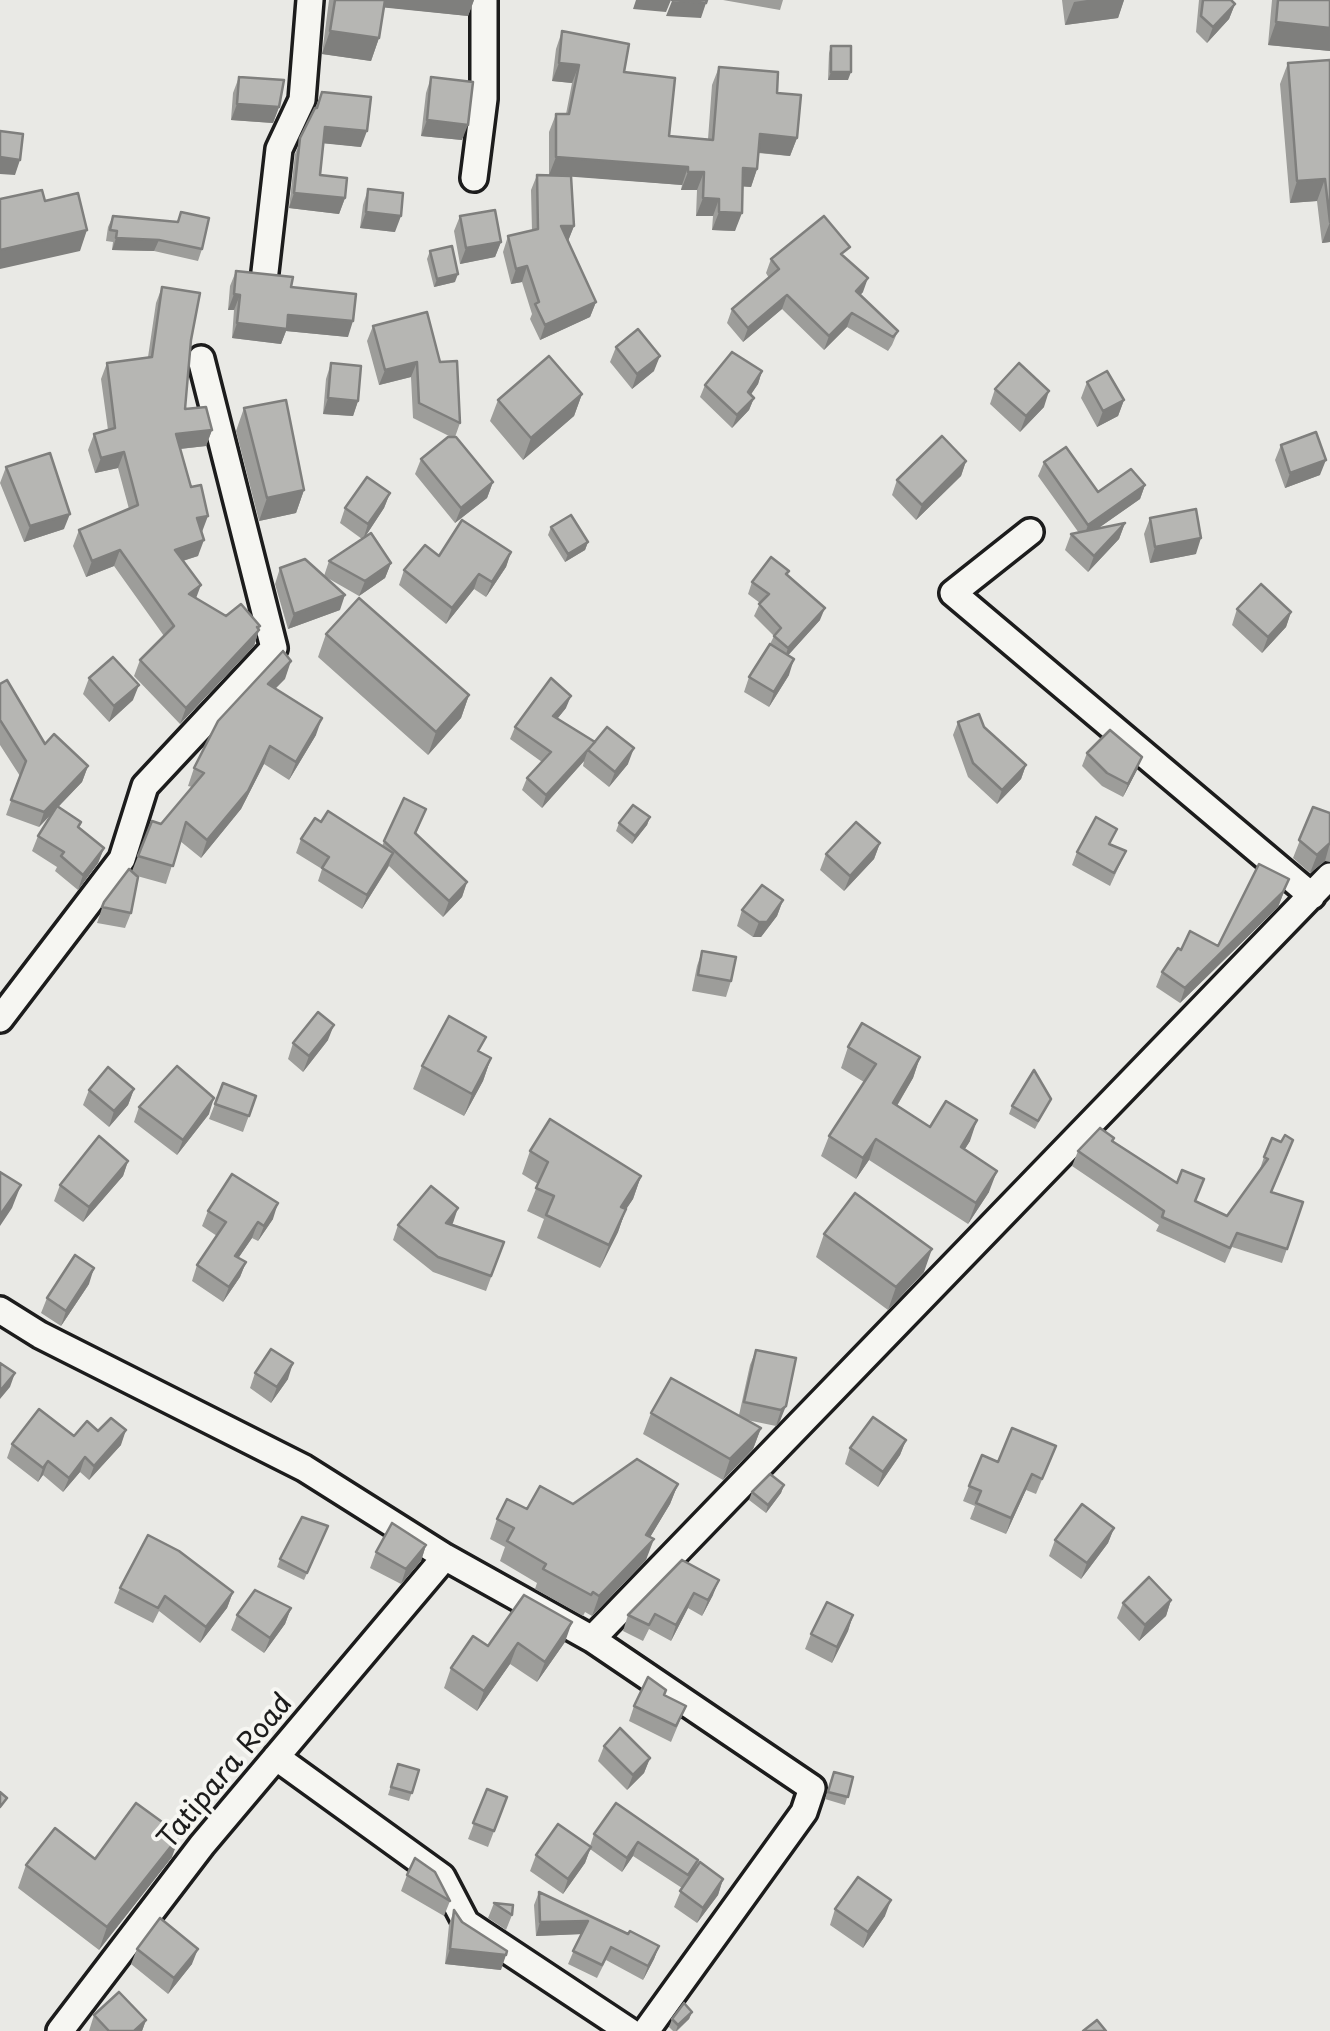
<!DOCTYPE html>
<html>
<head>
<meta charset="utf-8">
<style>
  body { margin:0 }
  canvas { display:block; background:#e9e9e5 }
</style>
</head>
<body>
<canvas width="1330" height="2031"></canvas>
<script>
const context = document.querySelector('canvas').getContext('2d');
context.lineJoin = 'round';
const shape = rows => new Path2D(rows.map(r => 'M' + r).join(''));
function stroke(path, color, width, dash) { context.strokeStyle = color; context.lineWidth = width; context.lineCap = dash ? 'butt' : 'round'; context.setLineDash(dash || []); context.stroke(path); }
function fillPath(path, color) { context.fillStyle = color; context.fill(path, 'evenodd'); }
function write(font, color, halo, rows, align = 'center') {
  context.font = font + ' "Playpen Sans",sans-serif'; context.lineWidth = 8; context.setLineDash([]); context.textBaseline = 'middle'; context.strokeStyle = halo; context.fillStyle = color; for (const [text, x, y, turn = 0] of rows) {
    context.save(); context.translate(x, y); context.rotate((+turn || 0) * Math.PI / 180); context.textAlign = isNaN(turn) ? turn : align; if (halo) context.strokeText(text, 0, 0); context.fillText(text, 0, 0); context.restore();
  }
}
const minor = shape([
  [474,178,484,99,484,0],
  [265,272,279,149,302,100,310,0],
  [1030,532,953,593,1312,896],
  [0,1019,122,859,145,786,274,648,201,359],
  [0,1310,40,1335,304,1468,445,1557,592,1639,812,1788,804,1812,646,2031],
  [592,1639,1330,876],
  [276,1757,442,1877,466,1923,629,2031],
  [60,2031,202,1845,445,1557]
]);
stroke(minor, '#1c1c1c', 32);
stroke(minor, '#f6f6f2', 25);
fillPath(shape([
  [329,0,474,0,468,16,384,7,379,38,371,61,322,54],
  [723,0,783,0,780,10],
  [1062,0,1124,0,1118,18,1065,25],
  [1199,0,1231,0,1235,4,1229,19,1207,43,1196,32],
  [1272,0,1330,0,1330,51,1268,45],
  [562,31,624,72,669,136,708,139,712,85,719,67,777,93,797,138,790,156,758,153,757,169,751,187,742,186,735,231,712,230,713,216,696,216,697,190,681,190,682,185,571,176,574,226,568,241,596,302,590,317,540,340,530,319,532,314,522,282,511,284,503,252,508,236,532,231,531,190,537,175,549,175,549,132,556,114,566,114,572,83,552,81,556,49],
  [831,46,848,80,828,80,829,53],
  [1330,60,1330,242,1322,243,1317,201,1290,203,1280,84,1288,63],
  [239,77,279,107,273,123,231,120,233,93],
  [431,77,462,140,421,136,426,93],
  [322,92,361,147,324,143,320,175,345,198,339,214,289,208,295,154],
  [368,189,395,232,360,228,363,205],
  [181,212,202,249,198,261,154,251,112,250,113,242,106,241,108,227,113,216,177,222],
  [460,216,501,242,495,257,460,264,454,231],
  [430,251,455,282,434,287,427,259],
  [846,258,863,292,860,295,898,331,892,345,888,351,847,327,824,350,782,309,743,342,727,323,732,309,769,278,766,273,771,259],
  [236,271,291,287,348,337,286,331,281,344,232,338,234,310,228,310,230,286],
  [162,287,191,340,185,409,212,430,206,446,180,449,201,532,198,556,183,561,196,598,226,616,259,630,254,646,180,724,134,676,140,660,164,636,114,566,86,577,73,546,79,530,129,509,118,468,95,473,88,450,94,434,108,430,101,379,107,363,148,357,156,303],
  [373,326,440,362,460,423,455,437,493,482,487,498,455,523,415,474,421,459,451,437,413,418,411,377,379,385,367,341],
  [616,347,654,371,632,389,610,362],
  [331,363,358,401,353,416,323,414,326,379],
  [762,371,758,384,750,395,754,398,749,410,732,428,700,397,705,385],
  [1087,382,1124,400,1118,416,1097,427,1081,398],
  [995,389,1044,407,1020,432,990,404],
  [582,394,574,416,523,460,490,421,498,400],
  [244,408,304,490,296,513,259,521,236,431],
  [1281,445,1320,475,1285,488,1275,460],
  [966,461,961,476,916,520,892,495,897,480],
  [1044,462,1098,492,1145,485,1140,499,1097,529,1125,523,1119,539,1088,572,1065,550,1071,534,1079,533,1038,476],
  [6,467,64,529,24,542,0,483],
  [390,493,384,508,365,537,391,563,385,578,359,596,324,576,329,561,362,539,340,523,345,508],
  [1150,518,1196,554,1150,563,1144,534],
  [551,527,588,542,585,550,565,562,548,535],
  [511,552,506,567,486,597,474,589,446,624,399,585,404,570,439,556],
  [280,568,340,610,288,629,275,584],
  [787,575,820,620,788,655,789,675,769,707,744,692,749,677,770,644,774,636,754,616,760,603,748,594,752,582],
  [1237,609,1291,612,1286,627,1262,653,1232,625],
  [326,634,469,695,461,718,428,755,318,657],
  [89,678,133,700,109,722,83,694],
  [285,679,275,689,316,735,289,780,264,764,241,809,201,858,180,841,166,884,137,876,131,913,125,928,97,923,104,902,132,871,152,821,161,824,192,787,188,786,194,768],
  [0,684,45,744,88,766,82,782,58,807,81,822,79,827,104,848,98,863,78,890,55,871,57,867,32,851,38,836,53,812,39,827,6,815,20,776,0,745],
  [566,708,557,719,628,764,609,787,583,766,584,761,542,808,522,790,527,778,542,762,510,739,515,727],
  [958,722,984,727,1026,765,1021,779,997,804,968,777,953,735],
  [1087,753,1137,770,1123,797,1102,786,1082,766],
  [404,798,426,809,416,834,467,882,462,897,443,917,389,866,362,909,318,881,322,869,296,853,301,839,321,822,382,846],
  [1313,807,1330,813,1330,862,1325,861,1310,873,1293,858],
  [650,817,647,825,632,844,616,831,619,823],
  [880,843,874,859,844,891,820,870,826,854],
  [1111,844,1126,851,1110,886,1072,865,1077,852],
  [1289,879,1278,907,1180,1003,1156,987,1162,972,1181,950,1218,946],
  [783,900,777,916,761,937,753,937,737,926,742,910],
  [702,951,731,981,726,997,692,991,697,966],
  [328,1040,303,1072,288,1059,293,1043],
  [848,1047,920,1057,913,1078,897,1106,930,1127,970,1141,964,1150,989,1192,968,1224,869,1160,856,1179,821,1156,829,1136,864,1082,841,1068],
  [481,1053,491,1058,483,1081,464,1116,413,1089,422,1066],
  [223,1083,256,1096,243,1132,209,1119],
  [134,1089,128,1105,109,1127,83,1105,89,1090],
  [1051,1099,1035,1129,1009,1114,1012,1106],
  [139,1107,209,1114,177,1155,134,1122],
  [1113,1142,1195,1202,1227,1216,1259,1172,1264,1157,1288,1154,1271,1192,1303,1202,1282,1263,1232,1247,1225,1263,1156,1231,1159,1225,1072,1166,1078,1151],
  [530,1151,641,1176,633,1199,626,1209,618,1232,600,1268,537,1238,544,1219,527,1211,538,1184,522,1174],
  [128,1161,123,1176,83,1222,54,1201,60,1185],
  [208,1211,273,1219,258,1241,252,1238,238,1258,246,1262,240,1277,223,1302,192,1281,197,1265,217,1236,202,1226],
  [453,1223,452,1224,504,1242,486,1291,433,1272,393,1240,398,1225],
  [824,1234,924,1272,888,1310,816,1257],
  [89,1284,61,1326,41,1313,47,1298],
  [756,1350,796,1358,780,1421,776,1426,747,1420,761,1428,753,1449,723,1480,643,1434,651,1413,739,1415,750,1365],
  [255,1373,288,1379,271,1403,250,1388],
  [98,1431,121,1445,89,1480,80,1472,63,1492,43,1475,38,1482,7,1458,12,1444],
  [906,1440,900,1455,878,1487,845,1464,850,1448],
  [1056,1446,1036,1494,1026,1490,1006,1534,970,1519,975,1506,963,1501,969,1486,998,1462],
  [678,1484,670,1504,650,1537,646,1560,592,1616,585,1612,583,1616,535,1589,537,1583,500,1561,505,1547,490,1539,497,1519,527,1509,573,1504],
  [784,1485,781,1493,766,1513,749,1500,752,1492],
  [328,1526,304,1580,277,1567,280,1559],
  [1114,1528,1108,1543,1081,1579,1049,1556,1055,1540],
  [426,1545,421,1561,401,1584,370,1568,376,1552],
  [682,1560,713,1595,702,1616,688,1608,671,1641,649,1629,643,1641,623,1631,628,1615],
  [120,1588,233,1592,227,1608,200,1643,159,1611,153,1623,114,1603],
  [524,1595,565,1642,537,1682,510,1664,477,1711,444,1688,451,1668,488,1646],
  [1171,1600,1166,1616,1139,1641,1117,1618,1123,1603],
  [291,1608,285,1624,264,1653,231,1630,237,1615],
  [853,1615,848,1631,832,1663,805,1649,811,1634],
  [664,1696,686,1706,671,1742,629,1721,634,1706],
  [604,1746,650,1758,644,1773,627,1790,598,1761],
  [398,1764,419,1770,409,1801,388,1795],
  [853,1777,845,1805,825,1799,831,1779],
  [487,1789,507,1797,488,1847,468,1839],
  [616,1803,698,1860,695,1869,723,1879,718,1895,697,1923,674,1907,682,1888,633,1856,622,1872,590,1849,585,1863,563,1894,530,1871,536,1855,590,1846,594,1834],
  [172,1857,99,1950,18,1888,26,1865,95,1859],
  [407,1875,450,1901,444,1916,401,1891],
  [539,1892,628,1934,659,1946,654,1959,643,1980,606,1960,597,1978,568,1964,581,1934,536,1936,534,1905],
  [494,1903,512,1915,506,1930,488,1918],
  [835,1909,885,1916,863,1948,830,1925],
  [454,1910,501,1970,445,1964,449,1925],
  [137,1949,192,1964,168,1994,131,1964],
  [692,2012,689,2019,677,2031,673,2031,669,2027,672,2019],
  [94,2015,146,2020,142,2031,89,2031]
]), '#9d9d9a');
fillPath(shape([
  [381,0,474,0,468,16,379,7],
  [636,0,671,0,666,12,633,9],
  [1087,0,1124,0,1118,18,1065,25,1074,2],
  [672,1,706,3,701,18,666,16],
  [1235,4,1229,19,1207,43,1213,27],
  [1276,22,1330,28,1330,51,1268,45],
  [330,31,379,38,371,61,322,54],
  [559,63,579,65,572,83,552,81],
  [831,72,851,72,848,80,828,80],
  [237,104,279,107,273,123,231,120],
  [427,120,468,125,462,140,421,136],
  [325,127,367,131,361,147,320,143],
  [760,134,797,138,790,156,753,152],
  [0,157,20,160,15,175,0,174],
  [556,157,688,167,682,185,549,175],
  [743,168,757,169,751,187,736,186],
  [688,172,704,172,697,190,681,190],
  [1325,179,1317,201,1290,203,1297,181],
  [294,193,345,198,339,214,289,208],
  [703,198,719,199,713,216,696,216],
  [366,212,401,216,395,232,360,228],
  [719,212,742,213,735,231,712,230],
  [1330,222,1330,242,1322,243],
  [561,226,574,226,568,241],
  [87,230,80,251,0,269,0,250],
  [116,238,159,240,154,251,112,250],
  [501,242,495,257,460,264,466,248],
  [527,266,522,282,511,284,516,269],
  [458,274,455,282,434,287,437,279],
  [868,278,863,292,851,305,856,291],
  [234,294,240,295,234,310,228,310],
  [787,295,782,309,743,342,748,328],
  [596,302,590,317,540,340,545,325],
  [852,313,847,327,824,350,829,336],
  [288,315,353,321,348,337,286,331,281,344,232,338,237,323],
  [660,356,654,371,632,389,637,374],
  [417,362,411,377,379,385,385,370],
  [762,371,758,384,744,405,748,392],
  [1049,391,1044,407,1020,432,1026,416],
  [582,394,574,416,523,460,531,438],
  [328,398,358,401,353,416,323,414],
  [754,398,749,410,732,428,737,415],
  [1124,400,1118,416,1097,427,1103,411],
  [212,430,206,446,170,450,176,434],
  [124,452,118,468,95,473,101,458],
  [1326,460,1320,475,1285,488,1290,473],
  [966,461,961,476,916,520,922,505],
  [493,482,487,498,455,523,461,508],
  [1145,485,1140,499,1083,539,1088,525],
  [304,490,296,513,259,521,267,498],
  [390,493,384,508,363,540,368,524],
  [70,514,64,529,24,542,30,526],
  [208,516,202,532,197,518],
  [1125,523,1119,539,1088,572,1094,556],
  [1201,538,1196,554,1150,563,1155,547],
  [204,540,198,556,169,565,175,550],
  [588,542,585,550,565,562,568,554],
  [120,550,114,566,86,577,92,561],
  [511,552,506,567,486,597,492,582],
  [391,563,385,578,359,596,365,581],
  [479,574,474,589,446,624,452,608],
  [201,585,195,601,189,594],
  [345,595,340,610,288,629,294,614],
  [825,608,820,620,784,660,788,648],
  [1291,612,1286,627,1262,653,1268,637],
  [260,626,254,646,180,724,186,708,257,627],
  [794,659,789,675,769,707,774,692],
  [291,661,285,679,262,702,268,684],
  [139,685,133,700,109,722,114,706],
  [469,695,461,718,428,755,436,732],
  [571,696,566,708,549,729,553,716],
  [322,718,316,735,289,780,296,762],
  [270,746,264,764,241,809,201,858,207,840],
  [634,748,628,764,609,787,615,772],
  [588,750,584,761,542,808,546,795],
  [1142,757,1137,770,1123,797,1128,784],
  [1026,765,1021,779,997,804,1002,790],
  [88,766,82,782,39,827,44,812],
  [650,817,647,825,632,844,635,836],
  [880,843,874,859,844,891,850,876],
  [1330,843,1325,861,1310,873,1317,855],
  [104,848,98,863,78,890,83,875],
  [393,853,388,867,362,909,367,895],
  [1289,879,1278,907,1180,1003,1185,988],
  [467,882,462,897,443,917,449,901],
  [783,900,777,916,761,937,753,937,759,922],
  [334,1025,328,1040,303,1072,309,1056],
  [920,1057,913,1078,886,1124,893,1103],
  [491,1058,483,1081,464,1116,472,1094],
  [134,1089,128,1105,109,1127,114,1111],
  [214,1098,209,1114,177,1155,183,1140],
  [977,1120,970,1141,953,1168,961,1147],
  [876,1139,869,1160,856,1179,863,1158],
  [128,1161,123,1176,83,1222,89,1207],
  [997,1171,989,1192,968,1224,976,1203],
  [641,1176,633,1199,613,1229,621,1207],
  [21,1185,12,1208,0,1226,0,1215],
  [278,1203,273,1219,258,1241,264,1226],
  [458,1208,453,1223,441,1237,446,1223],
  [626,1209,618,1232,600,1268,609,1245],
  [258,1222,252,1238,229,1272,235,1256],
  [932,1249,924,1272,888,1310,896,1287],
  [246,1262,240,1277,223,1302,229,1287],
  [94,1268,89,1284,61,1326,66,1311],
  [293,1363,288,1379,271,1403,277,1387],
  [15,1373,10,1387,0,1399,0,1391],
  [786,1406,780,1421,776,1426,781,1410],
  [761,1428,753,1449,723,1480,730,1459],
  [126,1430,121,1445,89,1480,94,1466],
  [906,1440,900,1455,878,1487,883,1472],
  [85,1457,80,1472,63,1492,69,1478],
  [48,1461,43,1475,38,1482,43,1468],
  [1032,1474,1026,1490,1006,1534,1011,1518],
  [678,1484,670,1504,640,1554,654,1539,646,1560,592,1616,599,1596,646,1535],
  [784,1485,781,1493,766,1513,768,1505],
  [1114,1528,1108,1543,1081,1579,1087,1563],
  [426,1545,421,1561,401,1584,406,1569],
  [719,1580,713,1595,702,1616,708,1600],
  [233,1592,227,1608,200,1643,206,1627],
  [694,1593,688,1608,671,1641,676,1625],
  [1171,1600,1166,1616,1139,1641,1145,1625],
  [291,1608,285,1624,264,1653,270,1638],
  [853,1615,848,1631,832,1663,837,1647],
  [572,1622,565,1642,537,1682,545,1662],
  [518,1643,510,1664,477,1711,484,1691],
  [650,1758,644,1773,627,1790,633,1775],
  [180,1835,172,1857,99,1950,107,1927],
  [638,1842,633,1856,622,1872,627,1858],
  [591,1847,585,1863,563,1894,568,1879],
  [723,1879,718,1895,697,1923,703,1908],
  [891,1900,885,1916,863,1948,868,1932],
  [588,1921,583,1934,536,1936,540,1922],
  [659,1946,654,1959,643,1980,648,1966],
  [198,1949,192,1964,168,1994,174,1978],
  [450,1949,506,1955,501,1970,445,1964],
  [692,2012,689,2019,676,2031,678,2025],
  [146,2020,142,2031,134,2031]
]), '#7f7f7d');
const building = shape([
  [335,0,385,0,379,38,330,31,335,0],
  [672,0,707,0,706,3,672,0],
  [1203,0,1231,0,1235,4,1213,27,1201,16,1203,0],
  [1278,0,1330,0,1330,28,1276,22,1278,0],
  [562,31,629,44,624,72,675,78,669,136,713,140,719,67,778,72,777,93,801,95,797,138,760,134,757,169,743,168,742,213,719,212,719,199,703,198,704,172,688,172,688,167,556,157,556,114,569,114,579,65,559,63,562,31],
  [831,46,851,46,851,72,831,72,831,46],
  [1330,60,1330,222,1325,179,1297,181,1288,63,1330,60],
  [239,77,284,80,279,107,237,104,239,77],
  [431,77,473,82,468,125,427,120,431,77],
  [322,92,371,97,367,131,325,127,320,175,347,178,345,198,294,193,300,138,315,108,317,108,322,92],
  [0,131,23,134,20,160,0,157,0,131],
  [537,175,571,176,574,226,561,226,596,302,545,325,535,304,539,302,527,266,516,269,508,236,538,229,537,175],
  [368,189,403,193,401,216,366,212,368,189],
  [42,190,45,201,78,193,87,230,0,250,0,199,42,190],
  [495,210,501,242,466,248,460,216,495,210],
  [181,212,209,218,202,249,159,240,116,238,117,231,110,230,113,216,178,222,181,212],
  [824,216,850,247,841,254,868,278,856,291,898,331,893,337,852,313,829,336,787,295,748,328,732,309,779,269,771,259,824,216],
  [452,246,458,274,437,279,430,251,452,246],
  [236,271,293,277,291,287,356,294,353,321,288,315,287,329,237,323,240,295,234,294,236,271],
  [162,287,200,293,191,340,185,409,206,407,212,430,176,434,191,487,201,485,208,516,197,518,204,540,175,550,201,585,189,594,226,616,241,604,260,626,257,627,259,630,186,708,140,660,174,626,120,550,92,561,79,530,138,505,124,452,101,458,94,434,115,428,107,363,152,357,162,287],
  [427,312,440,362,457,361,460,423,419,403,417,362,385,370,373,326,427,312],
  [638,329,660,356,637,374,616,347,638,329],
  [732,352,762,371,748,392,754,398,737,415,705,385,732,352],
  [549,356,582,394,531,438,498,400,549,356],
  [331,363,361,366,358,401,328,398,331,363],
  [1019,363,1049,391,1026,416,995,389,1019,363],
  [1107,371,1124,400,1103,411,1087,382,1107,371],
  [286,400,304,490,267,498,244,408,286,400],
  [1316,432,1326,460,1290,473,1281,445,1316,432],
  [942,436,966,461,922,505,897,480,942,436],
  [448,437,456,437,493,482,461,508,421,459,448,437],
  [1066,447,1098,492,1131,469,1145,485,1088,525,1044,462,1066,447],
  [50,453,70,514,30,526,6,467,50,453],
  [367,477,390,493,368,524,345,508,367,477],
  [1196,509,1201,538,1155,547,1150,518,1196,509],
  [571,515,588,542,568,554,551,527,571,515],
  [462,520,511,552,492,582,479,574,452,608,404,570,425,545,439,556,462,520],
  [1125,523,1094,556,1071,534,1125,523],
  [371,533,391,563,365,581,329,561,371,533],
  [771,557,789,571,786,574,825,608,788,648,774,636,781,628,759,604,769,594,752,582,771,557],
  [305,559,345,595,294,614,280,568,305,559],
  [1261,584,1291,612,1268,637,1237,609,1261,584],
  [359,598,469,695,436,732,326,634,359,598],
  [770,644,794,659,774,692,749,677,770,644],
  [283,651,291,661,268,684,322,718,296,762,270,746,248,791,207,840,186,822,173,866,138,856,152,821,161,824,204,773,194,768,218,721,283,651],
  [113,657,139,685,114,706,89,678,113,657],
  [551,678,571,696,553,716,595,742,546,795,527,778,551,752,515,727,551,678],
  [7,680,45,744,54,734,88,766,44,812,11,800,26,761,0,720,0,684,7,680],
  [979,714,984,727,1026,765,1002,790,973,763,958,722,979,714],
  [607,727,634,748,615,772,588,750,607,727],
  [1110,730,1142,757,1128,784,1107,773,1087,753,1110,730],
  [404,798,426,809,415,833,467,882,449,901,384,841,404,798],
  [633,805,650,817,635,836,619,823,633,805],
  [57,806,81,822,78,827,104,848,83,875,61,856,64,852,38,836,57,806],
  [1313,807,1330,813,1330,843,1317,855,1299,840,1313,807],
  [328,811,393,853,367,895,322,868,329,857,301,839,315,818,321,822,328,811],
  [1096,817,1117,829,1109,844,1126,851,1114,873,1077,852,1096,817],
  [856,822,880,843,850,876,826,854,856,822],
  [1259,864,1289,879,1283,892,1185,988,1162,972,1178,948,1181,950,1190,931,1218,946,1259,864],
  [129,869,138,877,131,913,102,907,104,902,129,869],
  [762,885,783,900,767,922,759,922,742,910,762,885],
  [702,951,736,957,731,981,698,975,702,951],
  [318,1012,334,1025,309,1056,293,1043,318,1012],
  [449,1016,486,1037,478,1051,491,1058,472,1094,422,1066,449,1016],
  [862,1023,920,1057,893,1103,930,1127,946,1101,977,1120,961,1147,997,1171,976,1203,876,1139,863,1158,829,1136,876,1064,848,1047,862,1023],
  [177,1066,214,1098,183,1140,139,1107,177,1066],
  [108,1067,134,1089,114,1111,89,1090,108,1067],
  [1034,1070,1051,1099,1038,1121,1012,1106,1034,1070],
  [223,1083,256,1096,249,1116,215,1104,223,1083],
  [550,1119,641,1176,621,1207,626,1209,609,1245,546,1215,554,1196,536,1188,548,1162,530,1151,550,1119],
  [1100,1128,1114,1138,1112,1141,1177,1183,1182,1170,1204,1179,1195,1201,1227,1216,1268,1159,1264,1157,1272,1138,1281,1142,1285,1135,1293,1140,1271,1192,1303,1202,1287,1249,1237,1233,1230,1248,1162,1217,1164,1211,1078,1151,1100,1128],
  [99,1136,128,1161,89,1207,60,1185,99,1136],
  [0,1172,21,1185,0,1215,0,1172],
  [232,1174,278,1203,264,1226,258,1222,235,1256,246,1262,229,1287,197,1265,226,1222,208,1211,232,1174],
  [431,1186,458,1208,446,1223,504,1242,491,1276,438,1257,398,1225,431,1186],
  [855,1193,932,1249,896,1287,824,1234,855,1193],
  [75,1255,94,1268,66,1311,47,1298,75,1255],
  [271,1349,293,1363,277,1387,255,1373,271,1349],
  [756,1350,796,1358,786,1406,781,1410,744,1402,756,1350],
  [0,1363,15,1373,0,1391,0,1363],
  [671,1378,761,1428,730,1459,651,1413,671,1378],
  [39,1409,74,1436,87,1421,98,1431,111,1418,126,1430,94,1466,85,1457,69,1478,48,1461,43,1468,12,1444,39,1409],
  [873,1417,906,1440,883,1472,850,1448,873,1417],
  [1012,1428,1056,1446,1042,1479,1032,1474,1011,1518,976,1503,981,1491,969,1486,982,1455,998,1462,1012,1428],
  [637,1459,678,1484,646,1535,654,1539,599,1596,593,1592,591,1595,543,1569,546,1564,507,1541,514,1528,497,1519,507,1499,527,1509,540,1486,573,1504,637,1459],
  [770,1474,784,1485,768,1505,752,1492,770,1474],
  [1082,1504,1114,1528,1087,1563,1055,1540,1082,1504],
  [302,1517,328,1526,307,1573,280,1559,302,1517],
  [392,1523,426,1545,406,1569,376,1552,392,1523],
  [148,1535,179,1551,233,1592,206,1627,165,1596,158,1608,120,1588,148,1535],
  [682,1560,719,1580,708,1600,694,1593,676,1625,655,1614,649,1625,628,1615,682,1560],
  [1149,1577,1171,1600,1145,1625,1123,1603,1149,1577],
  [255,1590,291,1608,270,1638,237,1615,255,1590],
  [524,1595,572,1622,545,1662,518,1643,484,1691,451,1668,473,1636,488,1646,524,1595],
  [827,1602,853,1615,837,1647,811,1634,827,1602],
  [648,1677,666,1690,664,1695,686,1706,676,1726,634,1706,648,1677],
  [620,1728,650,1758,633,1775,604,1746,620,1728],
  [398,1764,419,1770,412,1793,391,1787,398,1764],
  [834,1772,853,1777,848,1797,828,1792,834,1772],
  [487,1789,507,1797,494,1831,473,1823,487,1789],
  [0,1792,7,1798,0,1807,0,1792],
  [136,1803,180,1835,107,1927,26,1865,55,1828,95,1859,136,1803],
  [616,1803,698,1860,688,1875,638,1842,627,1858,594,1834,616,1803],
  [558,1824,591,1847,568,1879,536,1855,558,1824],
  [415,1858,435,1872,450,1901,407,1875,415,1858],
  [700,1862,723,1879,703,1908,680,1891,700,1862],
  [858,1877,891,1900,868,1932,835,1909,858,1877],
  [539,1892,628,1934,630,1931,659,1946,648,1966,611,1947,602,1965,573,1951,588,1921,540,1922,539,1892],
  [494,1903,513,1905,512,1915,494,1903],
  [454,1910,462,1922,507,1951,506,1955,450,1949,454,1910],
  [160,1918,198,1949,174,1978,137,1949,160,1918],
  [119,1992,146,2020,134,2031,109,2031,94,2015,119,1992],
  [684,2003,692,2012,678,2025,672,2019,684,2003],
  [1097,2020,1106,2031,1083,2031,1097,2020]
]);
fillPath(building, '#b6b6b3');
stroke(building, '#7f7f7d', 2.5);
write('28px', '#1c1c1c', '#f6f6f2', [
  ["Tatipara Road",226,1772,-50]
]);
</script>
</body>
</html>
